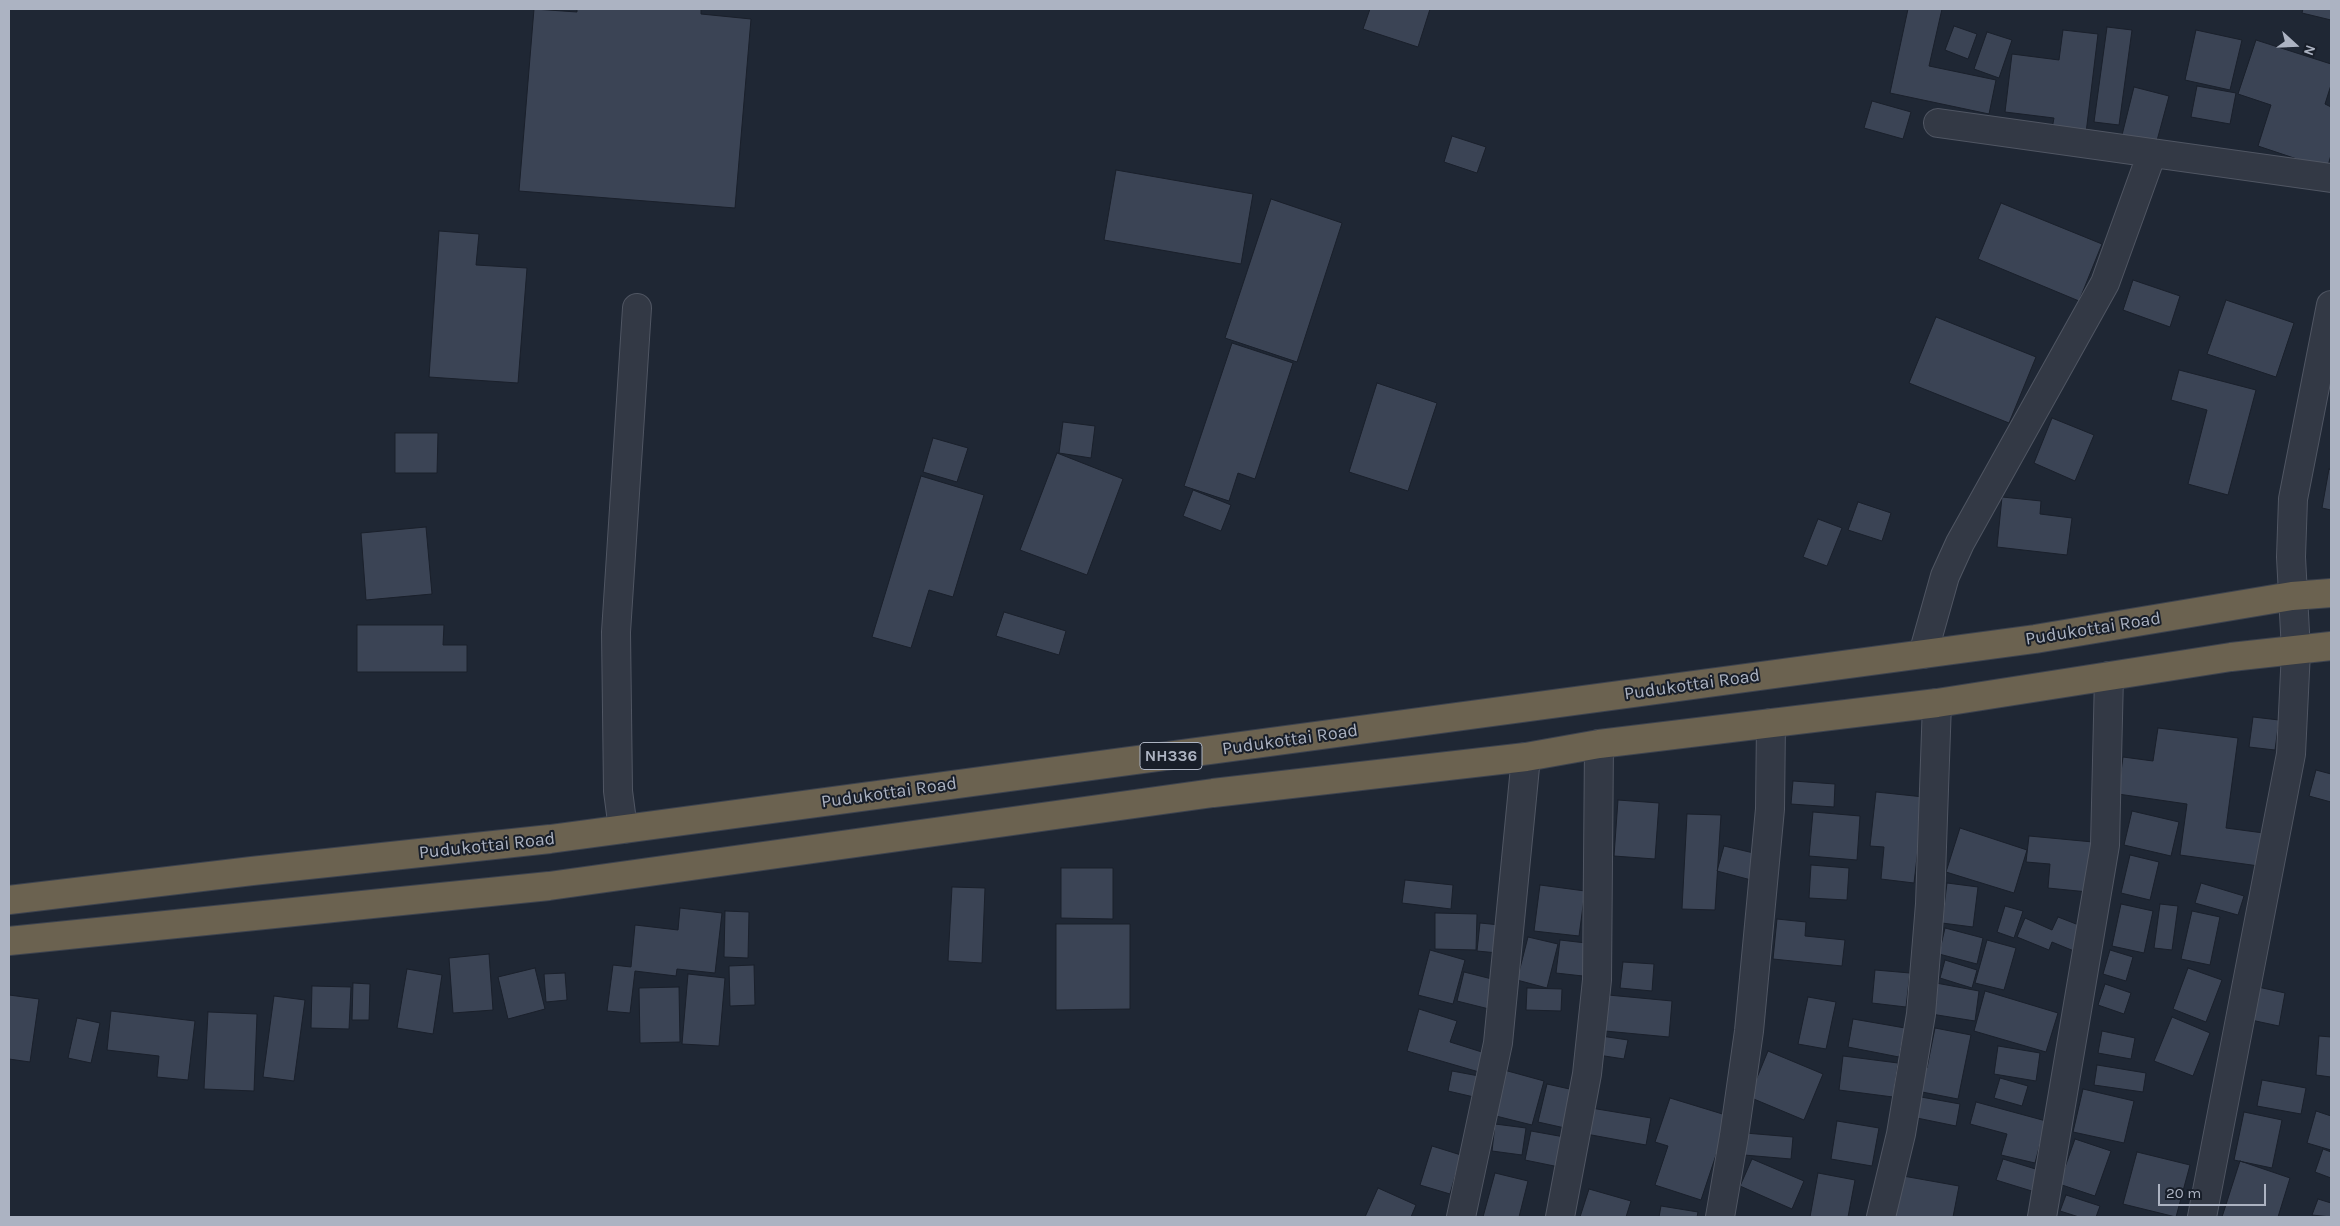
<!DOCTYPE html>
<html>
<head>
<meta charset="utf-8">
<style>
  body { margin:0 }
  #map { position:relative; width:2340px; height:1226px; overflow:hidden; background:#1f2734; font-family:Karla,sans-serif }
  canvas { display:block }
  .frame { position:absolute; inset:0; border:10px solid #acb3c2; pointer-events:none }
  .north { position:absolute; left:2270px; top:20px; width:50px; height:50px; -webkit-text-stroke:4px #181e29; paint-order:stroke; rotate:110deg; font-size:14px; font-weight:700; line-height:20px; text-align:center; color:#acb3c2 }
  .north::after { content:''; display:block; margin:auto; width:18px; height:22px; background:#acb3c2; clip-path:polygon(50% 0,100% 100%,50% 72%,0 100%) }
  .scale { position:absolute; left:2158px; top:1184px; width:108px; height:22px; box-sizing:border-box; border:2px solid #acb3c2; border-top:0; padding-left:6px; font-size:15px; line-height:18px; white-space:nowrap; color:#acb3c2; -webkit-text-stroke:4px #181e29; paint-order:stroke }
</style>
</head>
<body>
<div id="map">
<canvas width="2340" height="1226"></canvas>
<div class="frame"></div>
<div class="north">N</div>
<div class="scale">20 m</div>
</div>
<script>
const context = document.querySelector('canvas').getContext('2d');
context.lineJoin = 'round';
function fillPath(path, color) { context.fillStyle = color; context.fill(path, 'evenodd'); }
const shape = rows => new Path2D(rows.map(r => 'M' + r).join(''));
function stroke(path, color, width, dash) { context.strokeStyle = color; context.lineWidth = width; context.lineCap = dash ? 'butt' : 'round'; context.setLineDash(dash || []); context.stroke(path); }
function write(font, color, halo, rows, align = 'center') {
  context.font = font + ' Karla,sans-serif'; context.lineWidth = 4; context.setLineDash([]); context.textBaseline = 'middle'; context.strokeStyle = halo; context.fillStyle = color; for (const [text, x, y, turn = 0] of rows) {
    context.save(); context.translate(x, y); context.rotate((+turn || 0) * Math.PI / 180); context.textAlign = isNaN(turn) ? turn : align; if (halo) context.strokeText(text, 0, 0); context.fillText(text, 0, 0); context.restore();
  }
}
const building = shape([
  [534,9,577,12,577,9,701,9,701,14,751,19,735,208,519,191,534,9],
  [1370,9,1430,9,1418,47,1363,29,1370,9],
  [1908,9,1942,9,1929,66,1996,80,1989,114,1890,93,1908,9],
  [2303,9,2331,9,2331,20,2302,13,2303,9],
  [1954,26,1977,34,1968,59,1945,50,1954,26],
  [2107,27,2132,30,2119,125,2094,122,2107,27],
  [2063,30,2098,34,2086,133,2052,129,2054,118,2005,112,2012,54,2059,60,2063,30],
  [2196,30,2242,40,2230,90,2185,80,2196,30],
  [1987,32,2012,40,1999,78,1974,69,1987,32],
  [2256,40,2331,64,2331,85,2325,104,2331,107,2331,155,2327,169,2258,146,2271,105,2238,94,2256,40],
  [2197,86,2236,93,2230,124,2191,117,2197,86],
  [2134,87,2169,96,2155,148,2121,139,2134,87],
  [1872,101,1911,112,1903,139,1864,128,1872,101],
  [1452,136,1486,147,1477,173,1444,162,1452,136],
  [1116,170,1253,194,1241,264,1104,240,1116,170],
  [1271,199,1342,223,1297,362,1225,338,1271,199],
  [2001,203,2102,244,2079,301,1978,259,2001,203],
  [439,231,479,234,476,265,527,268,518,383,429,377,439,231],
  [2133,280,2180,296,2170,327,2123,310,2133,280],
  [2226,300,2294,323,2276,377,2207,354,2226,300],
  [1936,317,2036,357,2009,423,1909,383,1936,317],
  [1232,343,1293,363,1255,479,1238,473,1229,501,1184,486,1232,343],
  [2179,370,2256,390,2228,495,2188,484,2207,410,2171,400,2179,370],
  [1377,383,1437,403,1408,491,1349,472,1377,383],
  [2052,418,2094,435,2075,481,2034,463,2052,418],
  [1063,422,1095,426,1091,458,1059,453,1063,422],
  [395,433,438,433,437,473,395,473,395,433],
  [933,438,968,448,957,482,923,472,933,438],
  [1057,453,1123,479,1087,575,1020,550,1057,453],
  [2329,469,2331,470,2331,510,2322,508,2329,469],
  [921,476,984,495,953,597,929,590,911,648,872,637,921,476],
  [1193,490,1231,505,1221,531,1183,516,1193,490],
  [2002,497,2041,501,2040,514,2072,518,2067,555,1997,547,2002,497],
  [1858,502,1891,513,1882,541,1848,530,1858,502],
  [1818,519,1842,528,1827,566,1803,557,1818,519],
  [426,527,432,594,366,600,361,533,426,527],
  [1004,612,1066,631,1059,655,996,636,1004,612],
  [357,625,444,625,443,645,467,645,467,672,357,672,357,625],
  [2253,717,2279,720,2275,750,2249,747,2253,717],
  [2158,728,2238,738,2226,828,2271,834,2266,867,2180,855,2187,804,2118,794,2123,757,2153,761,2158,728],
  [2316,770,2331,774,2331,802,2309,796,2316,770],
  [1793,781,1835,784,1834,807,1791,804,1793,781],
  [1876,792,1924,797,1914,883,1881,879,1884,847,1870,846,1876,792],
  [1618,800,1659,803,1655,859,1614,856,1618,800],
  [2132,811,2179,822,2171,856,2124,845,2132,811],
  [1813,812,1860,816,1857,860,1809,856,1813,812],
  [1687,814,1721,815,1715,910,1682,909,1687,814],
  [1960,828,2027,850,2014,893,1946,872,1960,828],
  [2029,836,2093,842,2088,892,2048,888,2050,864,2026,862,2029,836],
  [1724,846,1762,855,1755,881,1717,871,1724,846],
  [2130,855,2159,862,2150,900,2121,893,2130,855],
  [1811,865,1849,868,1847,900,1809,898,1811,865],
  [1061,868,1113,868,1113,919,1061,918,1061,868],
  [1405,880,1453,885,1451,909,1402,903,1405,880],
  [1947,883,1978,887,1973,927,1942,923,1947,883],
  [2201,883,2244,896,2238,915,2195,903,2201,883],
  [1540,885,1585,891,1579,936,1534,931,1540,885],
  [952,887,985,888,982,963,948,961,952,887],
  [2121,904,2153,911,2144,953,2112,946,2121,904],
  [2160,904,2178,906,2172,950,2154,948,2160,904],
  [2005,906,2023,911,2014,938,1997,932,2005,906],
  [680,908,722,913,715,973,677,969,676,976,635,971,630,1013,607,1011,613,965,631,967,635,925,678,930,680,908],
  [725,911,749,912,748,958,724,957,725,911],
  [2192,911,2220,917,2210,965,2181,959,2192,911],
  [1435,913,1477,914,1476,950,1435,949,1435,913],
  [2058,917,2084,927,2074,951,2052,942,2049,950,2017,937,2025,918,2052,930,2058,917],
  [1777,919,1806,922,1805,936,1845,940,1842,966,1773,959,1777,919],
  [1480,923,1500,925,1498,953,1477,951,1480,923],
  [1056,924,1130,924,1130,1009,1056,1010,1056,924],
  [1945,928,1983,938,1977,964,1939,954,1945,928],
  [1528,937,1558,944,1547,988,1517,980,1528,937],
  [1560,940,1586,943,1583,976,1556,973,1560,940],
  [1987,940,2016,948,2004,990,1975,983,1987,940],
  [1430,950,1465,960,1453,1004,1418,995,1430,950],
  [2110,950,2133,957,2126,981,2103,974,2110,950],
  [489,954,493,1010,453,1013,449,958,489,954],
  [1945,960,1977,970,1972,988,1940,978,1945,960],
  [1623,962,1654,964,1652,991,1620,988,1623,962],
  [754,965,755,1005,730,1006,729,966,754,965],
  [535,968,545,1009,508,1019,498,977,535,968],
  [2188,968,2222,980,2206,1022,2173,1009,2188,968],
  [407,969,442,975,433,1034,397,1028,407,969],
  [1875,970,1910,973,1906,1007,1872,1003,1875,970],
  [1464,972,1496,980,1489,1009,1457,1001,1464,972],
  [565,973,567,1000,546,1002,544,974,565,973],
  [688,974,725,978,719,1046,682,1044,688,974],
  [353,983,370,984,369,1020,352,1020,353,983],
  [1936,983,1979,991,1975,1021,1931,1014,1936,983],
  [2105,984,2131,993,2124,1014,2098,1005,2105,984],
  [312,986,351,987,349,1029,311,1028,312,986],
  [679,987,680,1042,640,1043,639,988,679,987],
  [2258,987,2285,993,2279,1026,2251,1020,2258,987],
  [1527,988,1562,989,1561,1011,1526,1010,1527,988],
  [1985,991,2058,1013,2046,1052,1974,1031,1985,991],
  [9,995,39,999,30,1062,9,1059,9,995],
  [1608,995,1672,1001,1669,1037,1605,1031,1608,995],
  [274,996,305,1000,294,1081,263,1077,274,996],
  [1808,997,1836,1002,1826,1049,1798,1044,1808,997],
  [1419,1009,1457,1021,1450,1042,1485,1053,1479,1072,1407,1051,1419,1009],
  [111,1011,195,1021,188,1080,157,1077,159,1056,107,1050,111,1011],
  [208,1012,257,1014,254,1091,204,1089,208,1012],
  [2172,1017,2210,1033,2193,1076,2154,1061,2172,1017],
  [77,1018,100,1023,91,1063,68,1058,77,1018],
  [1853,1019,1905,1028,1899,1057,1848,1047,1853,1019],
  [1935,1028,1971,1035,1958,1099,1917,1091,1922,1067,1927,1068,1935,1028],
  [2102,1031,2135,1038,2131,1059,2098,1053,2102,1031],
  [1601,1036,1628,1040,1624,1059,1598,1055,1601,1036],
  [2319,1036,2331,1037,2331,1077,2316,1075,2319,1036],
  [1998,1046,2040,1053,2036,1081,1994,1074,1998,1046],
  [1768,1051,1823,1074,1804,1120,1749,1097,1768,1051],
  [1843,1056,1898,1063,1893,1097,1839,1090,1843,1056],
  [2097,1065,2146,1073,2143,1092,2094,1085,2097,1065],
  [1504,1070,1544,1081,1532,1125,1492,1115,1504,1070],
  [1452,1071,1479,1076,1474,1097,1448,1091,1452,1071],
  [2000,1078,2028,1086,2022,1106,1994,1098,2000,1078],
  [2262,1080,2306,1088,2301,1114,2257,1106,2262,1080],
  [1547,1084,1574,1090,1565,1128,1538,1122,1547,1084],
  [2083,1089,2134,1101,2124,1143,2073,1132,2083,1089],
  [1921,1097,1960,1104,1956,1126,1917,1118,1921,1097],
  [1670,1098,1729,1116,1701,1200,1655,1185,1668,1146,1655,1142,1670,1098],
  [1976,1102,2046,1121,2035,1163,2001,1155,2007,1134,1970,1124,1976,1102],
  [1591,1108,1651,1118,1646,1145,1586,1134,1591,1108],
  [2316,1111,2331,1116,2331,1150,2307,1143,2316,1111],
  [2244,1112,2282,1120,2272,1168,2234,1160,2244,1112],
  [1837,1121,1879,1128,1872,1166,1831,1159,1837,1121],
  [1495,1124,1526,1128,1522,1155,1492,1151,1495,1124],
  [1531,1131,1570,1138,1564,1168,1525,1160,1531,1131],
  [1745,1133,1793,1137,1791,1159,1744,1155,1745,1133],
  [2075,1139,2111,1151,2095,1196,2059,1184,2075,1139],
  [1432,1146,1461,1155,1450,1194,1420,1185,1432,1146],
  [2323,1149,2331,1152,2331,1178,2315,1172,2323,1149],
  [2137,1152,2190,1165,2176,1217,2123,1204,2137,1152],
  [1752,1159,1804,1181,1792,1209,1740,1186,1752,1159],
  [2003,1159,2042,1171,2035,1192,1996,1180,2003,1159],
  [2240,1161,2290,1178,2278,1217,2222,1217,2240,1161],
  [1495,1173,1528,1181,1519,1217,1483,1217,1495,1173],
  [1818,1173,1855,1180,1848,1217,1810,1217,1818,1173],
  [1903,1176,1959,1186,1953,1217,1895,1217,1903,1176],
  [1378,1188,1416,1205,1411,1217,1365,1217,1378,1188],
  [1589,1189,1631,1201,1626,1217,1580,1217,1589,1189],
  [2066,1195,2100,1206,2096,1217,2079,1217,2060,1211,2066,1195],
  [2318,1199,2331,1203,2331,1217,2312,1215,2318,1199],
  [1661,1206,1698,1212,1697,1217,1659,1217,1661,1206]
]);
fillPath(building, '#3b4455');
stroke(building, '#1a202b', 1);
const minor = shape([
  [1938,123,2331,178],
  [1923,654,1945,576,1960,543,2105,283,2152,153],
  [623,829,618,791,616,632,637,308],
  [1461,1217,1498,1043,1526,757],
  [1560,1217,1587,1074,1597,980,1599,744],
  [1720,1217,1734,1136,1749,1031,1770,809,1771,723],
  [1881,1217,1901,1134,1921,1014,1930,904,1937,703],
  [2042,1217,2105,845,2109,676],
  [2202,1217,2291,754,2296,651,2291,557,2293,499,2331,305]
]);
const highway = shape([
  [9,900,252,871,550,839,2035,639,2292,596,2331,593],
  [9,941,549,886,1213,793,1526,757,1599,744,1937,703,2231,657,2331,646]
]);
stroke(minor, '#505663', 30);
stroke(highway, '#3d434f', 30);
stroke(minor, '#333945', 28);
stroke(highway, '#6b6250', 28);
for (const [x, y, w] of [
  [1171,756,62]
]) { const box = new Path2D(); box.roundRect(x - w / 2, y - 13.5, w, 27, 4); context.fillStyle = '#181e29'; context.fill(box); stroke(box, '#acb3c2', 1); }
write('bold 16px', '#acb3c2', null, [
  ["NH336",1171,756]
]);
write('18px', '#acb3c2', '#181e29', [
  ["Pudukottai Road",2093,629,-9],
  ["Pudukottai Road",1692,685,-8],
  ["Pudukottai Road",1290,740,-8],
  ["Pudukottai Road",889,793,-8],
  ["Pudukottai Road",487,846,-6]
]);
</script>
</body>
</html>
